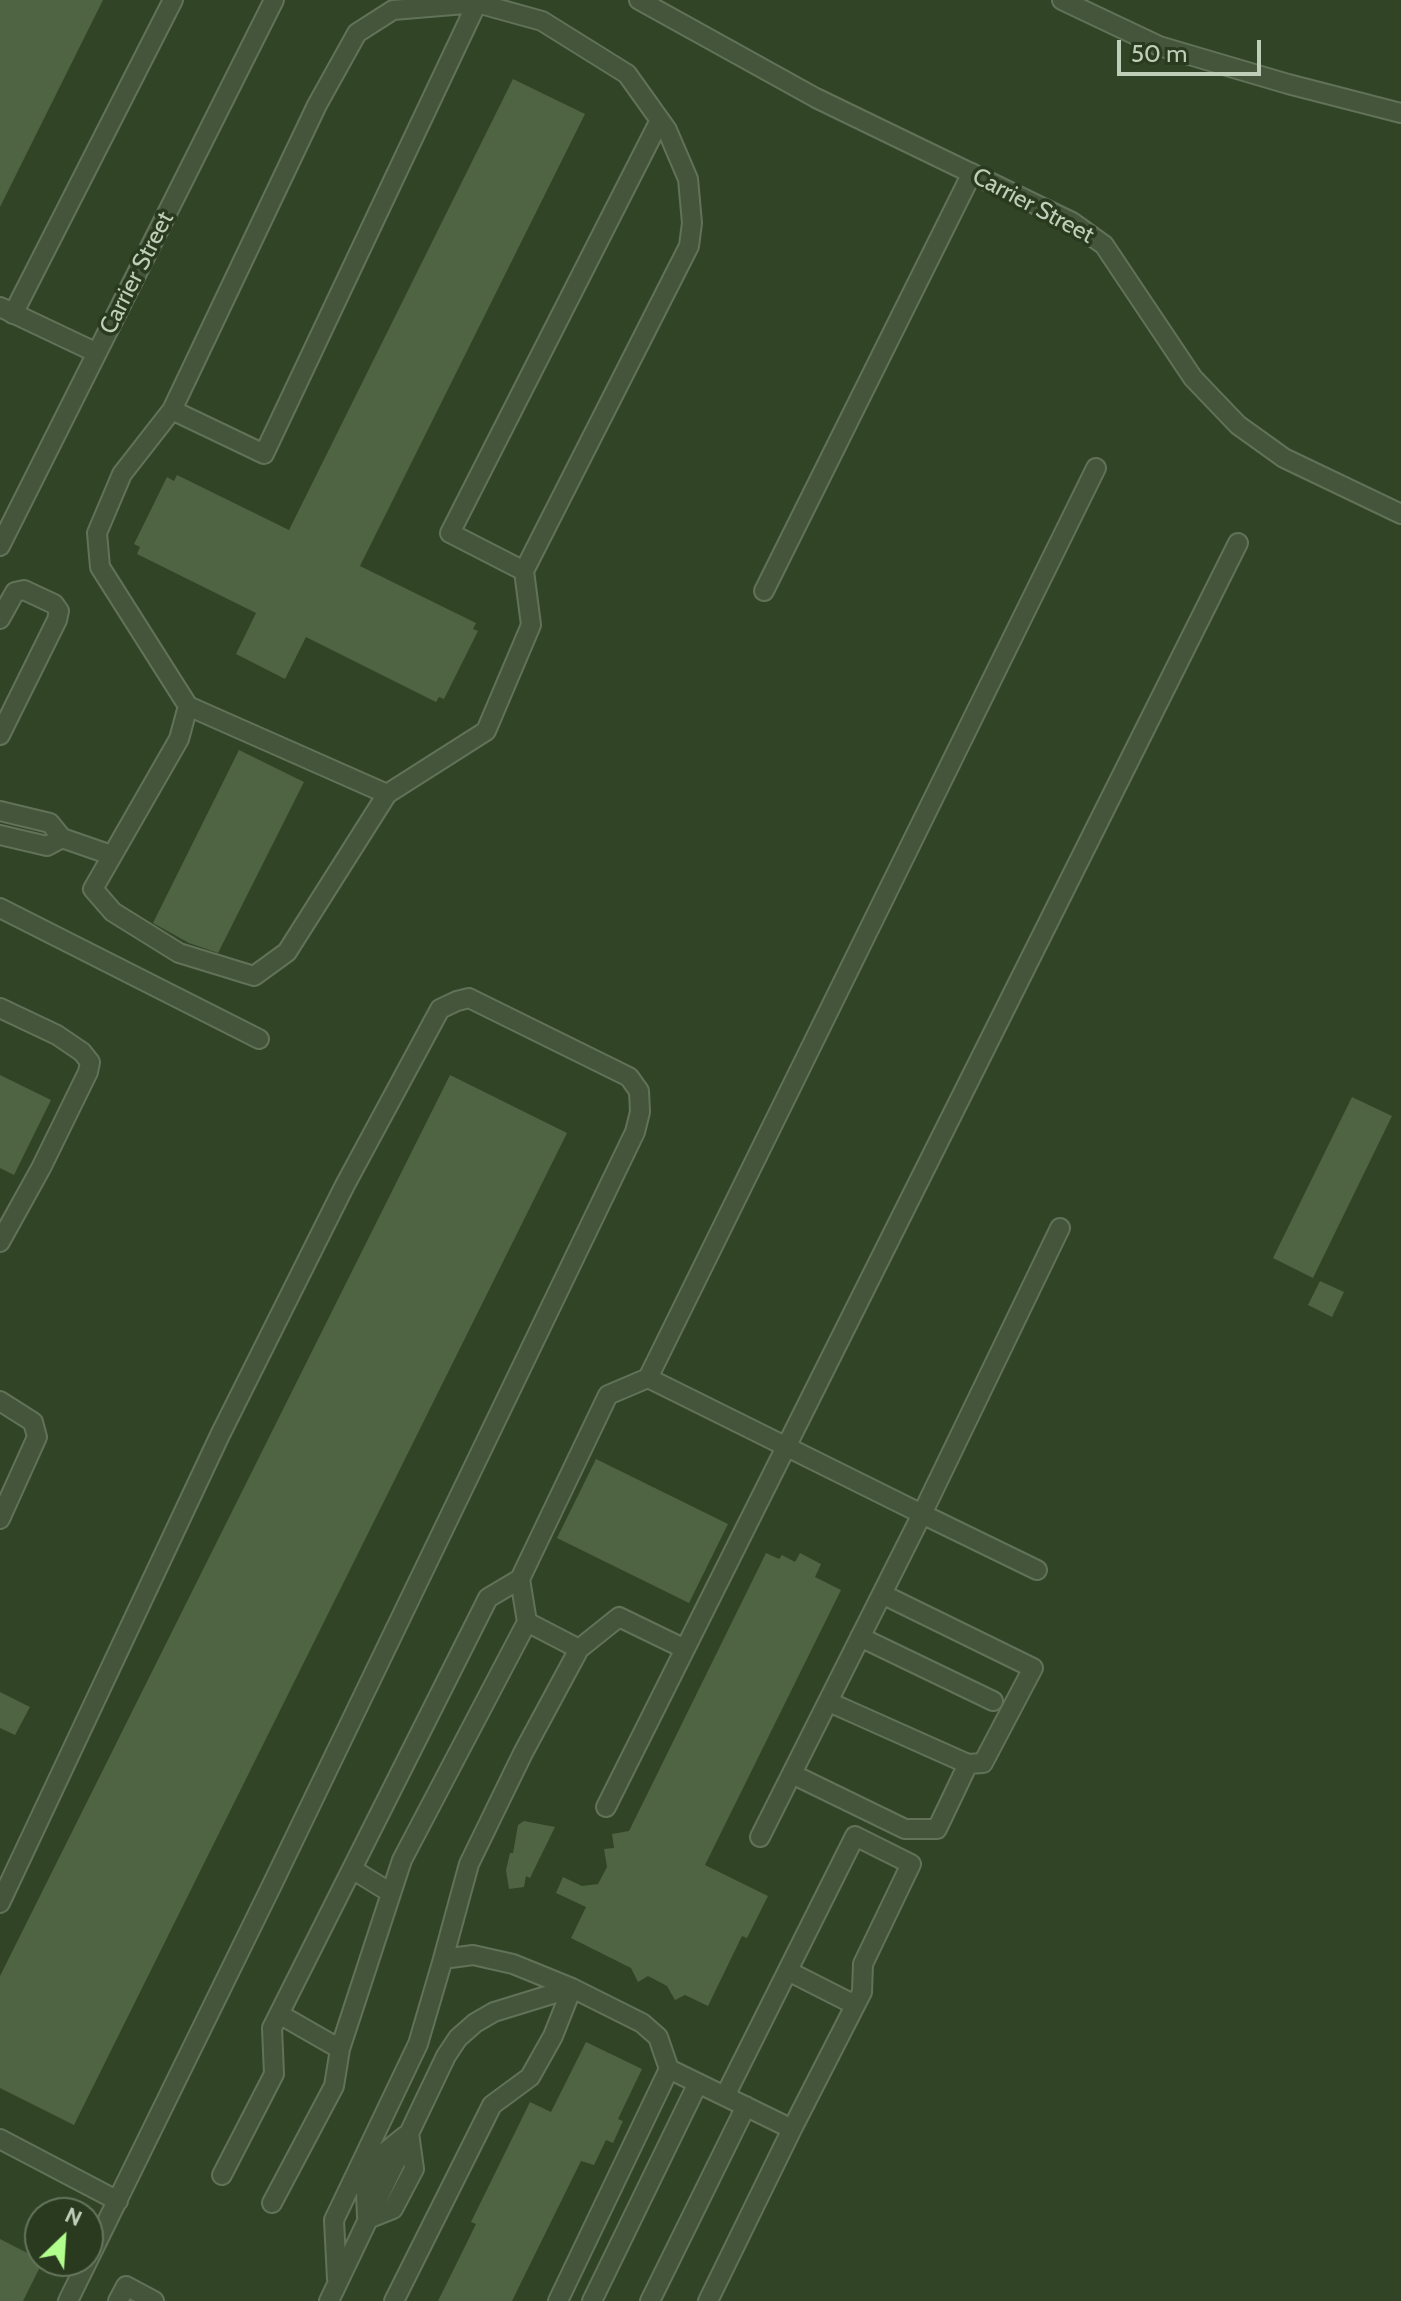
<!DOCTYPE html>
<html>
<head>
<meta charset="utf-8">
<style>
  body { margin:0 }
  #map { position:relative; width:1401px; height:2301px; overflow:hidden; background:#314526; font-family:Cabin,sans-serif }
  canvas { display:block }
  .north { position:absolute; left:24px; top:2197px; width:80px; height:80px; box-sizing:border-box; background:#293a1f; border:2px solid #65755c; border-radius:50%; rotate:25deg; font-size:22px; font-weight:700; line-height:32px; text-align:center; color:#bfceb8 }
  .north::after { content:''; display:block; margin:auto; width:28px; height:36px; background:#b2fe8d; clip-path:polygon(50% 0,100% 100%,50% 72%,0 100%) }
  .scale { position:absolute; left:1117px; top:40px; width:144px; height:36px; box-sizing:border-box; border:4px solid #bfceb8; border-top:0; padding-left:10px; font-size:24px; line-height:28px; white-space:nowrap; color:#bfceb8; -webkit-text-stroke:6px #293a1f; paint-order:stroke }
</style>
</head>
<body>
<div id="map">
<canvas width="1401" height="2301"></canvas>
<div class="north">N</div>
<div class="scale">50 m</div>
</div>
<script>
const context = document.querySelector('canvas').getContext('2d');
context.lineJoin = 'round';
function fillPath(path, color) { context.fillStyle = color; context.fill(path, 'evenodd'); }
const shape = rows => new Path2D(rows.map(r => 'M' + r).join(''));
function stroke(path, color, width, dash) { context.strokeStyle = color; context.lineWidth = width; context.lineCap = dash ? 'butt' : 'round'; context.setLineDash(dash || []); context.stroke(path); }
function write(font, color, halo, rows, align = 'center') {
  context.font = font + ' Cabin,sans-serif'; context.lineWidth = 7; context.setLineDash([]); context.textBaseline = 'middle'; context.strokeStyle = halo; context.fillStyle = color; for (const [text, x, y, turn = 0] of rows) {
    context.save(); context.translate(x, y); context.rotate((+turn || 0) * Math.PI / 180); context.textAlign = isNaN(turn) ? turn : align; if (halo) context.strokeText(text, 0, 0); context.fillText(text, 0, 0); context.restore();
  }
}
fillPath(shape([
  [0,0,103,0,0,207],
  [513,79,585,114,360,566,476,623,473,629,478,631,444,699,439,697,436,702,306,637,285,679,236,654,256,613,137,554,140,547,134,544,167,477,174,481,177,475,289,530],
  [239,750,304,782,218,953,189,943,153,923],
  [0,1075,51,1100,14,1175,0,1168],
  [450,1075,567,1133,74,2125,0,2088,0,1976],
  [1352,1097,1392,1116,1313,1278,1273,1258],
  [1320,1281,1344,1292,1332,1317,1308,1305],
  [596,1459,728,1524,689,1603,557,1538],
  [766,1553,779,1559,782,1555,795,1562,800,1553,821,1564,815,1577,841,1590,705,1865,768,1896,747,1938,742,1936,708,2006,685,1995,675,2000,667,1986,648,1976,638,1982,631,1968,571,1938,586,1907,556,1893,563,1877,582,1886,598,1884,607,1867,604,1849,614,1848,612,1834,629,1831],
  [0,1692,30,1707,15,1735,0,1728],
  [524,1821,555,1827,530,1878,526,1876,524,1887,509,1889,506,1870,510,1853,513,1853,518,1825],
  [586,2042,642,2069,618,2119,623,2121,613,2143,606,2140,594,2165,581,2161,512,2301,438,2301,476,2224,471,2222,530,2102,551,2112],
  [0,2239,43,2261,23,2301,0,2301]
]), '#4f6442');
const minor = shape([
  [639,0,816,98,1072,222,1104,245,1193,378,1238,425,1284,458,1401,514],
  [1062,0,1159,46,1288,84,1401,113],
  [477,3,542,21,627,74,667,130,688,179,692,223,689,246,524,571,531,625,486,731,387,794,287,952,254,976,179,953,113,912,93,889,179,739,188,706,100,567,97,533,122,474,172,410,317,105,357,33,393,10,477,3],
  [0,307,97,353],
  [13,314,173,0],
  [172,410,264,454,477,3],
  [0,546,274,0],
  [524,571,450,533,660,120],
  [764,591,972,173],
  [0,619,15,592,24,590,54,604,59,611,57,620,0,735],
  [188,706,387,794],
  [0,811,50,823,62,838,111,855],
  [0,835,47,846,62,838],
  [0,908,259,1039],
  [0,1008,57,1035,82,1052,90,1062,88,1072,41,1168,0,1242],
  [1060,1228,922,1514,648,1378,1096,468],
  [0,1401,33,1422,37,1437,0,1519],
  [860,1637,993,1701],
  [579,1649,527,1622,520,1579,608,1395,648,1378],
  [829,1702,968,1764,983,1763,1033,1668,882,1594],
  [792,1774,905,1829,937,1829,968,1764],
  [606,1807,685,1649],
  [760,1837,922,1514,1037,1570],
  [352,1869,391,1893],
  [0,1903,220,1435,345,1185,440,1009,457,1001,469,998,629,1077,639,1091,640,1112,635,1132,271,1887,68,2301],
  [443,1959,469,1864,523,1753,579,1649,619,1617,685,1649,1238,543],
  [788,1971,855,2005],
  [279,2014,340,2049],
  [725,2096,855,1836,911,1864,863,1964,862,1992,792,2129],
  [0,2139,118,2201],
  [222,2175,274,2074,272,2028,488,1598,520,1579],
  [272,2203,334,2086,340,2049,402,1860,527,1622],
  [367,2216,366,2194,374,2173,384,2153,405,2136],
  [368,2219,393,2209,414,2169,409,2133],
  [337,2279,334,2220,418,2044,443,1959,473,1955,513,1964,572,1988,553,2036,530,2077,492,2105,394,2301],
  [118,2301,126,2286,154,2301],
  [329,2301,446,2056,458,2038,475,2023,494,2012,572,1988,642,2023,658,2037,669,2069,792,2129,708,2301],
  [558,2301,669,2069],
  [592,2301,698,2083],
  [650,2301,746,2106]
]);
stroke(minor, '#627259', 22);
stroke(minor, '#44553b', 18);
write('24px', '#bfceb8', '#293a1f', [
  ["Carrier Street",1033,206,28],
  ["Carrier Street",137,273,-63]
]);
</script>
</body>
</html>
